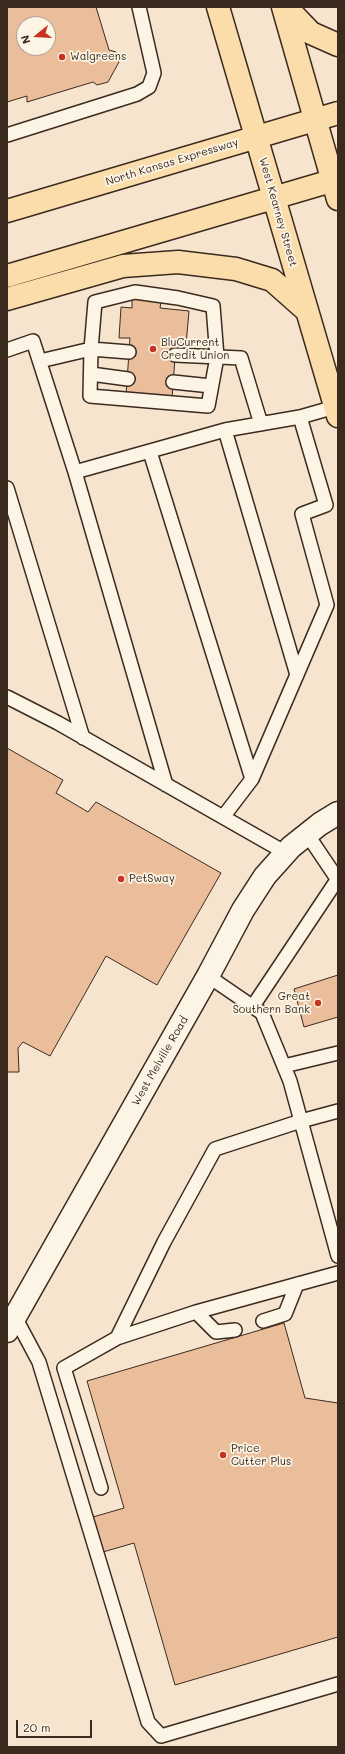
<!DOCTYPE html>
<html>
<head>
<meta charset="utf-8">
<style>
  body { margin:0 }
  #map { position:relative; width:345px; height:1754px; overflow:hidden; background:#f7e4cf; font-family:Mali,sans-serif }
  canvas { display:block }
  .frame { position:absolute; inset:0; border:8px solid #3b2a1e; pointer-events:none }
  .north { position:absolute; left:16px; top:16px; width:40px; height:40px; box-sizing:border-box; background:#fcf5e5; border:1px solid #afa495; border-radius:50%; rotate:252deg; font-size:11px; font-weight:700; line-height:16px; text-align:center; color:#3b2a1e }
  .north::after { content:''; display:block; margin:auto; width:14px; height:18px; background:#c8321e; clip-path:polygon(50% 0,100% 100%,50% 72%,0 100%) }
  .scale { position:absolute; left:16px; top:1720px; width:76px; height:18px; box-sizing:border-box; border:2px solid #3b2a1e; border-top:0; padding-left:5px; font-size:12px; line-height:14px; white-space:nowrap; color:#3b2a1e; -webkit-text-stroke:3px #fcf5e5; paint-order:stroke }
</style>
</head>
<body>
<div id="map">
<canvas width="345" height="1754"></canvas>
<div class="frame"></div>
<div class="north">N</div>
<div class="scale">20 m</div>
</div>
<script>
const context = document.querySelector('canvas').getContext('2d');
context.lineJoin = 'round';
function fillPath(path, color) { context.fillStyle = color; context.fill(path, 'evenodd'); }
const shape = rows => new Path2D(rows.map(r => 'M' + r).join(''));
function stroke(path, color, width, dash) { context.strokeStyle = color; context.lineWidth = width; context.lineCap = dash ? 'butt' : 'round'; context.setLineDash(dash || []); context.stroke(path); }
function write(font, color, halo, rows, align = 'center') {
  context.font = font + ' Mali,sans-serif'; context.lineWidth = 3.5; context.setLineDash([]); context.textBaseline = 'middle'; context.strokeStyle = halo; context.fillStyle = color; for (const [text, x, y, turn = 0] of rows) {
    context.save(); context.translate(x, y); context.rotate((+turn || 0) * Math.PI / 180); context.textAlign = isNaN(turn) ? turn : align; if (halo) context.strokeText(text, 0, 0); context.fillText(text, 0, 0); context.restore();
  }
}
const building = shape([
  [7,7,96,7,109,50,116,52,119,62,108,82,97,85,93,82,27,102,27,96,7,102,7,7],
  [24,24,48,24,48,48,24,48,24,24],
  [132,299,161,302,160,308,189,311,186,345,176,344,172,399,126,395,130,338,119,338,121,307,132,308,132,299],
  [7,748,63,780,56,793,88,812,96,802,221,873,157,985,106,956,50,1056,23,1042,18,1048,19,1072,7,1072,7,748],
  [338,975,338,1017,304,1027,294,989,338,975],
  [284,1323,305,1398,338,1403,338,1637,175,1685,134,1543,103,1552,93,1517,124,1508,87,1381,284,1323]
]);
fillPath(building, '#ebbe9b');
stroke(building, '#3b2a1e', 1);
const service = shape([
  [7,135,137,94,149,87,154,73,139,7],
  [7,350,33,341,75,472,225,430,300,417,335,407],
  [175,355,241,358,261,424],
  [40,361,91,349,95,302,135,292,178,298,213,306,217,357,208,406,90,396,91,349,129,352],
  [91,374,128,379],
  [173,382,211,386],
  [225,430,297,675],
  [150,452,252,779,223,817],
  [75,472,166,785],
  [7,488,83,738],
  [7,697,58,723,286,853],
  [252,779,327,605,302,514,326,505,300,417],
  [307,834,338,880],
  [208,976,262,1013,290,1081,338,1256],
  [253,1006,337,880],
  [284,1066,338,1053],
  [196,1312,216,1332,235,1330],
  [15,1317,39,1362,148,1722,161,1736,338,1684],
  [263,1321,285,1314,297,1284],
  [117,1338,196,1312,338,1273],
  [101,1488,64,1368,117,1338,164,1242,215,1149,301,1121,338,1111]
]);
const minor = shape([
  [7,1331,208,976,243,910,265,876,291,847,320,824,338,813]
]);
const primary = shape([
  [218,7,338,416],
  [283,7,338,199],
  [286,7,311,33,338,45],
  [7,211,338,113],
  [7,276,338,179],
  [7,299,123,266,178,262,236,269,272,280,307,311]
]);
stroke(service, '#3b2a1e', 16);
stroke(minor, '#3b2a1e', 25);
stroke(primary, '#3b2a1e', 25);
stroke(service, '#fcf5e5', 13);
stroke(minor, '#fcf5e5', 22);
stroke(primary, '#fbddab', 22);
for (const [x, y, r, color] of [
  [62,57,4,"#c8321e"],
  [153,349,4,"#c8321e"],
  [121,879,4,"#c8321e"],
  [318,1003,4,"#c8321e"],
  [223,1455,4,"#c8321e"]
]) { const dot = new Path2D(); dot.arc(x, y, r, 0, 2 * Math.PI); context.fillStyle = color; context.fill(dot); stroke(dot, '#fcf5e5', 1.5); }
write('11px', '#3b2a1e', '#fcf5e5', [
  ["Walgreens",70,57],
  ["BluCurrent",161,343],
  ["Credit Union",161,356],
  ["PetSway",129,879],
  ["Great",310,997,"right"],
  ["Southern Bank",310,1010,"right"],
  ["Price",231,1449],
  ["Cutter Plus",231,1462]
], 'left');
write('11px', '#3b2a1e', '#fcf5e5', [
  ["North Kansas Expressway",172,162,-17],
  ["West Kearney Street",278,212,74],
  ["West Melville Road",160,1061,-60]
]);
</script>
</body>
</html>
